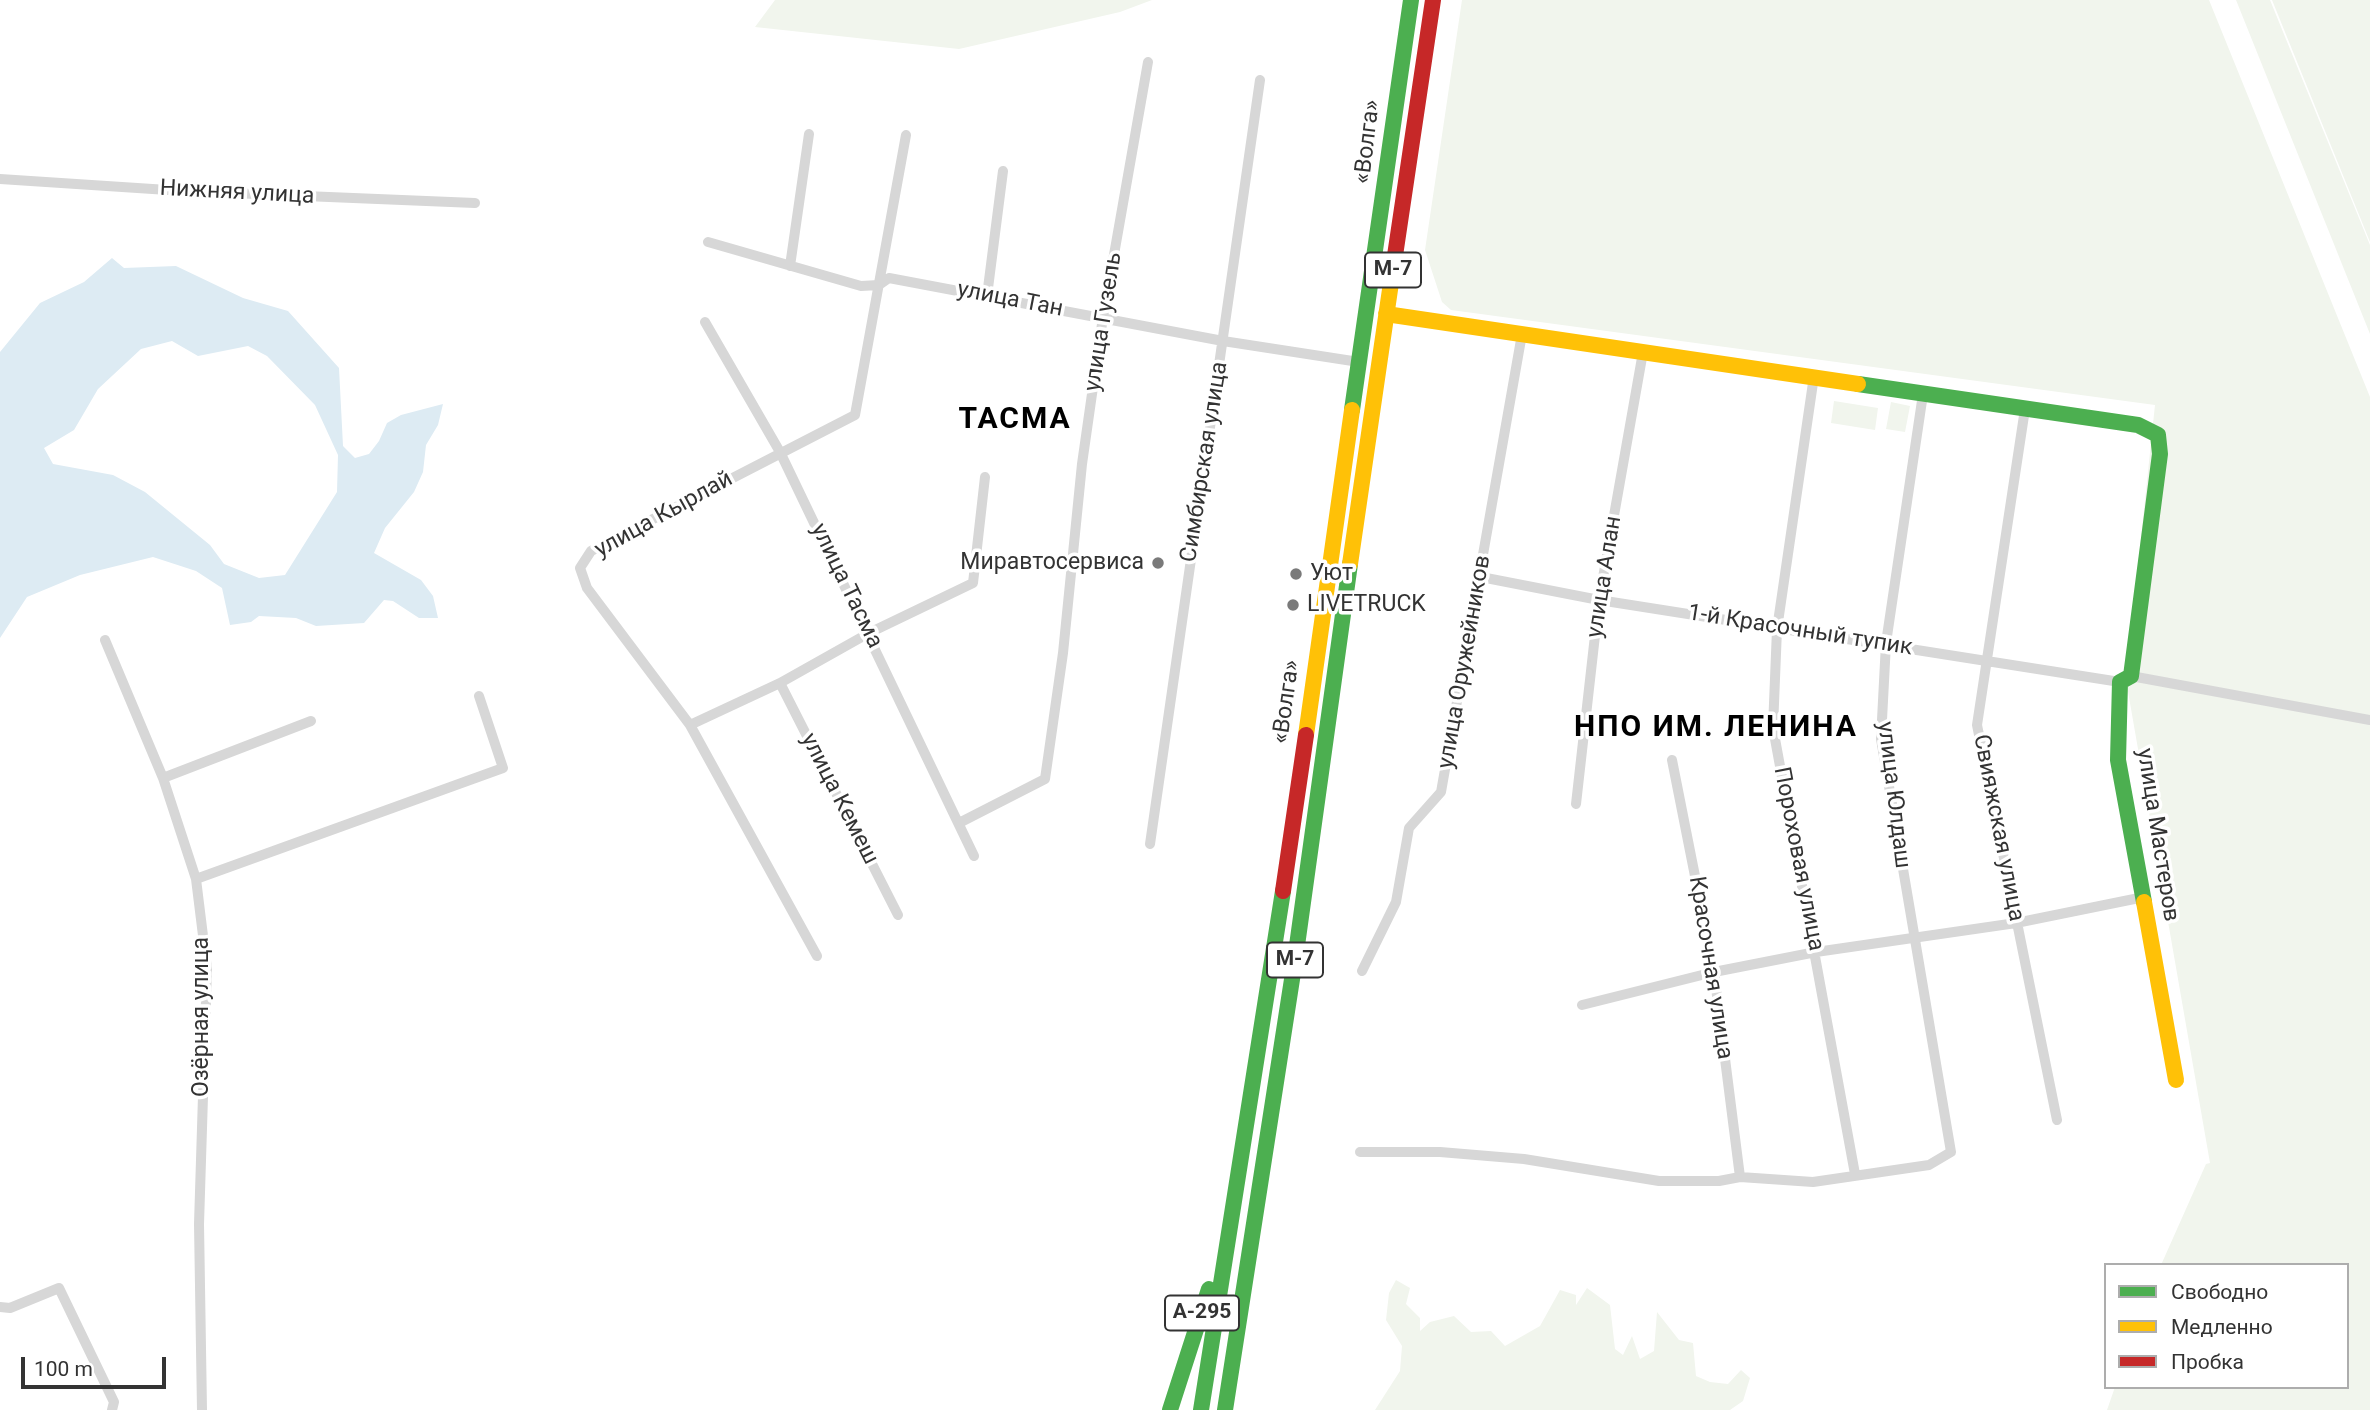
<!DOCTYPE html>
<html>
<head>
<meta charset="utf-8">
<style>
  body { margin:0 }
  #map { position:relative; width:2370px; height:1410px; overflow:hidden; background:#fff; font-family:Roboto,sans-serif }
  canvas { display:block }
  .legend { position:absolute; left:2104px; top:1263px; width:245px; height:126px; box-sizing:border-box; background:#fff; border:2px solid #adadad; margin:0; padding:9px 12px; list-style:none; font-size:21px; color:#333 }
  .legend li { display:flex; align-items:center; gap:14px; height:35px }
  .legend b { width:35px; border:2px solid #adadad }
  .scale { position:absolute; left:21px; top:1357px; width:145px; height:32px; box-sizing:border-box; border:4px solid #333; border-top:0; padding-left:9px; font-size:21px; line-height:24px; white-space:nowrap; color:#333; -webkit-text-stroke:5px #fff; paint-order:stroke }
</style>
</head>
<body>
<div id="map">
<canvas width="2370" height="1410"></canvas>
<ul class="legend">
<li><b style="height:9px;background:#4caf50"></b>Свободно</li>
<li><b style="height:9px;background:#ffc107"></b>Медленно</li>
<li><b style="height:9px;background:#c62828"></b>Пробка</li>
</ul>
<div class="scale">100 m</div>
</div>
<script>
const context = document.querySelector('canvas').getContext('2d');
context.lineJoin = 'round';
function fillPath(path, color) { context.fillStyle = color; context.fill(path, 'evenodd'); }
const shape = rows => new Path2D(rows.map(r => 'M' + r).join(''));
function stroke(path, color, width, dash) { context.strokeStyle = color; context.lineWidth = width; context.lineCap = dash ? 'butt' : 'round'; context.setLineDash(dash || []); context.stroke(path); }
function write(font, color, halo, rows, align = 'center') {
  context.font = font + ' Roboto,sans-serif'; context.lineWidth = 7; context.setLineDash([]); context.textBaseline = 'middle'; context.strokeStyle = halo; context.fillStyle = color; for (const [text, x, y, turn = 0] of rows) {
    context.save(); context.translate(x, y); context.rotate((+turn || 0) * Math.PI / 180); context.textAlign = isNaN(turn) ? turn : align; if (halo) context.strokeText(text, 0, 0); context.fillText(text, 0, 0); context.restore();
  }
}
fillPath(shape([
  [775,0,1152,0,1120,12,959,49,755,27],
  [1462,0,2209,0,2370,397,2370,1410,2107,1410,2115,1387,2347,1387,2347,1265,2161,1265,2206,1164,2210,1163,2126,680,2155,405,1451,310,1442,302,1425,250],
  [2236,0,2270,0,2370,245,2370,334],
  [2272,0,2370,0,2370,242],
  [1834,401,1878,408,1875,430,1831,423],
  [1891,402,1910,406,1905,432,1886,429],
  [1396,1280,1410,1288,1406,1304,1420,1318,1420,1331,1430,1322,1454,1316,1471,1332,1491,1331,1505,1346,1540,1326,1560,1290,1576,1295,1576,1305,1587,1288,1610,1305,1615,1349,1623,1355,1632,1336,1640,1359,1654,1351,1657,1312,1679,1340,1693,1343,1696,1376,1710,1382,1728,1384,1741,1370,1750,1378,1743,1401,1730,1410,1375,1410,1400,1371,1402,1346,1386,1320,1389,1293]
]), '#f1f5ed');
fillPath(shape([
  [112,258,124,268,176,266,243,298,288,311,339,368,343,446,355,458,369,454,379,441,387,423,401,415,443,404,438,425,426,445,423,472,414,492,385,528,374,553,421,580,433,596,438,618,419,618,393,601,384,600,364,623,316,626,296,618,259,616,251,622,230,625,222,588,196,571,153,557,80,575,27,597,0,638,0,352,40,303,84,282],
  [172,341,198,356,248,346,267,356,315,405,338,455,337,492,285,575,259,578,224,564,210,545,145,492,113,475,53,464,44,448,74,430,98,389,141,349]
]), '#ddebf3');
stroke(shape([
  [0,179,183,191,475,203],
  [708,242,861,286,879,285,889,278,1223,341,1359,362],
  [790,266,809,134],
  [987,296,1003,171],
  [705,322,780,452,974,856],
  [1814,376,1777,629,1773,728,1855,1174],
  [2025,409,1977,725,2057,1120],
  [1481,577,1599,600,2120,682],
  [105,640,163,778,196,879,207,968,199,1224,202,1410],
  [2131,676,2370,720],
  [780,683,898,915],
  [690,725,780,683,869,633,973,583,985,477],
  [1672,760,1714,972,1740,1177],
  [163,778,311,721],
  [1576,804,1599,600,1643,352],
  [959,823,1045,779,1063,653,1082,464,1103,317,1148,62],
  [1150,844,1260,80],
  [196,879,503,768,479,696],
  [817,956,690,725,587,588,580,568,591,551,855,415,906,135],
  [1362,971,1396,902,1409,828,1441,792,1522,334],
  [1582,1005,1714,972,1816,952,2016,923,2144,897],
  [1360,1152,1440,1152,1524,1159,1659,1181,1719,1181,1740,1177,1813,1182,1929,1165,1951,1152,1881,739,1886,643,1923,394],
  [0,1307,10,1308,59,1288,114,1402,112,1410]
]), '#d7d7d7', 10);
stroke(shape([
  [1858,384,2138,425,2158,435,2160,454,2131,676,2120,682,2118,760,2144,902],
  [1352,410,1411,0],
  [1170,1410,1209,1289],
  [1201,1410,1283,891],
  [1225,1410,1295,960,1350,564]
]), '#4caf50', 16);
stroke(shape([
  [1386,314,1858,384],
  [1350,564,1393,269],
  [1306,735,1352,410],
  [2144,902,2176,1080]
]), '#ffc107', 16);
stroke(shape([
  [1393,269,1433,0],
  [1283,891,1306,735]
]), '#c62828', 16);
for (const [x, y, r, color] of [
  [1158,563,7,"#7a7a7a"],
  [1296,574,7,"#7a7a7a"],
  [1293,605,7,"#7a7a7a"]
]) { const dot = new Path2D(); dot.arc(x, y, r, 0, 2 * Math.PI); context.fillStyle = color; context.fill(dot); stroke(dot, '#fff', 2.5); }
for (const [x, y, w] of [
  [1393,270,56],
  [1295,960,56],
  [1202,1313,74]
]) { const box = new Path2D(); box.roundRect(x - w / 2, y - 17.5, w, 35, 5); context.fillStyle = '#fff'; context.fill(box); stroke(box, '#333', 2); }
write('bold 21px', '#333', null, [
  ["М-7",1393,270],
  ["М-7",1295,960],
  ["А-295",1202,1313]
]);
write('23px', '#333', '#fff', [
  ["«Волга»",1368,142,-83],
  ["Нижняя улица",237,193,3],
  ["улица Тан",1010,300,11],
  ["улица Гузель",1104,322,-81],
  ["Симбирская улица",1205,462,-81],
  ["улица Кырлай",664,515,-29],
  ["улица Алан",1605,577,-81],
  ["улица Тасма",846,586,64],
  ["1-й Красочный тупик",1800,631,9],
  ["улица Оружейников",1465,662,-80],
  ["«Волга»",1287,702,-82],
  ["улица Юлдаш",1893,795,83],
  ["улица Кемеш",839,799,63],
  ["Свияжская улица",1998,828,79],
  ["улица Мастеров",2157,835,81],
  ["Пороховая улица",1798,859,79],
  ["Красочная улица",1710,968,81],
  ["Озёрная улица",202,1017,-90]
]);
write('23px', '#333', '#fff', [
  ["Миравтосервиса",1144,563,"right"],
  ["Уют",1310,574],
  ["LIVETRUCK",1307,605]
], 'left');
context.letterSpacing = '2px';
write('bold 30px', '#000', '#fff', [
  ["ТАСМА",1015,420],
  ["НПО ИМ. ЛЕНИНА",1716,728]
]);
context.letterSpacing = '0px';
</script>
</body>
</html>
